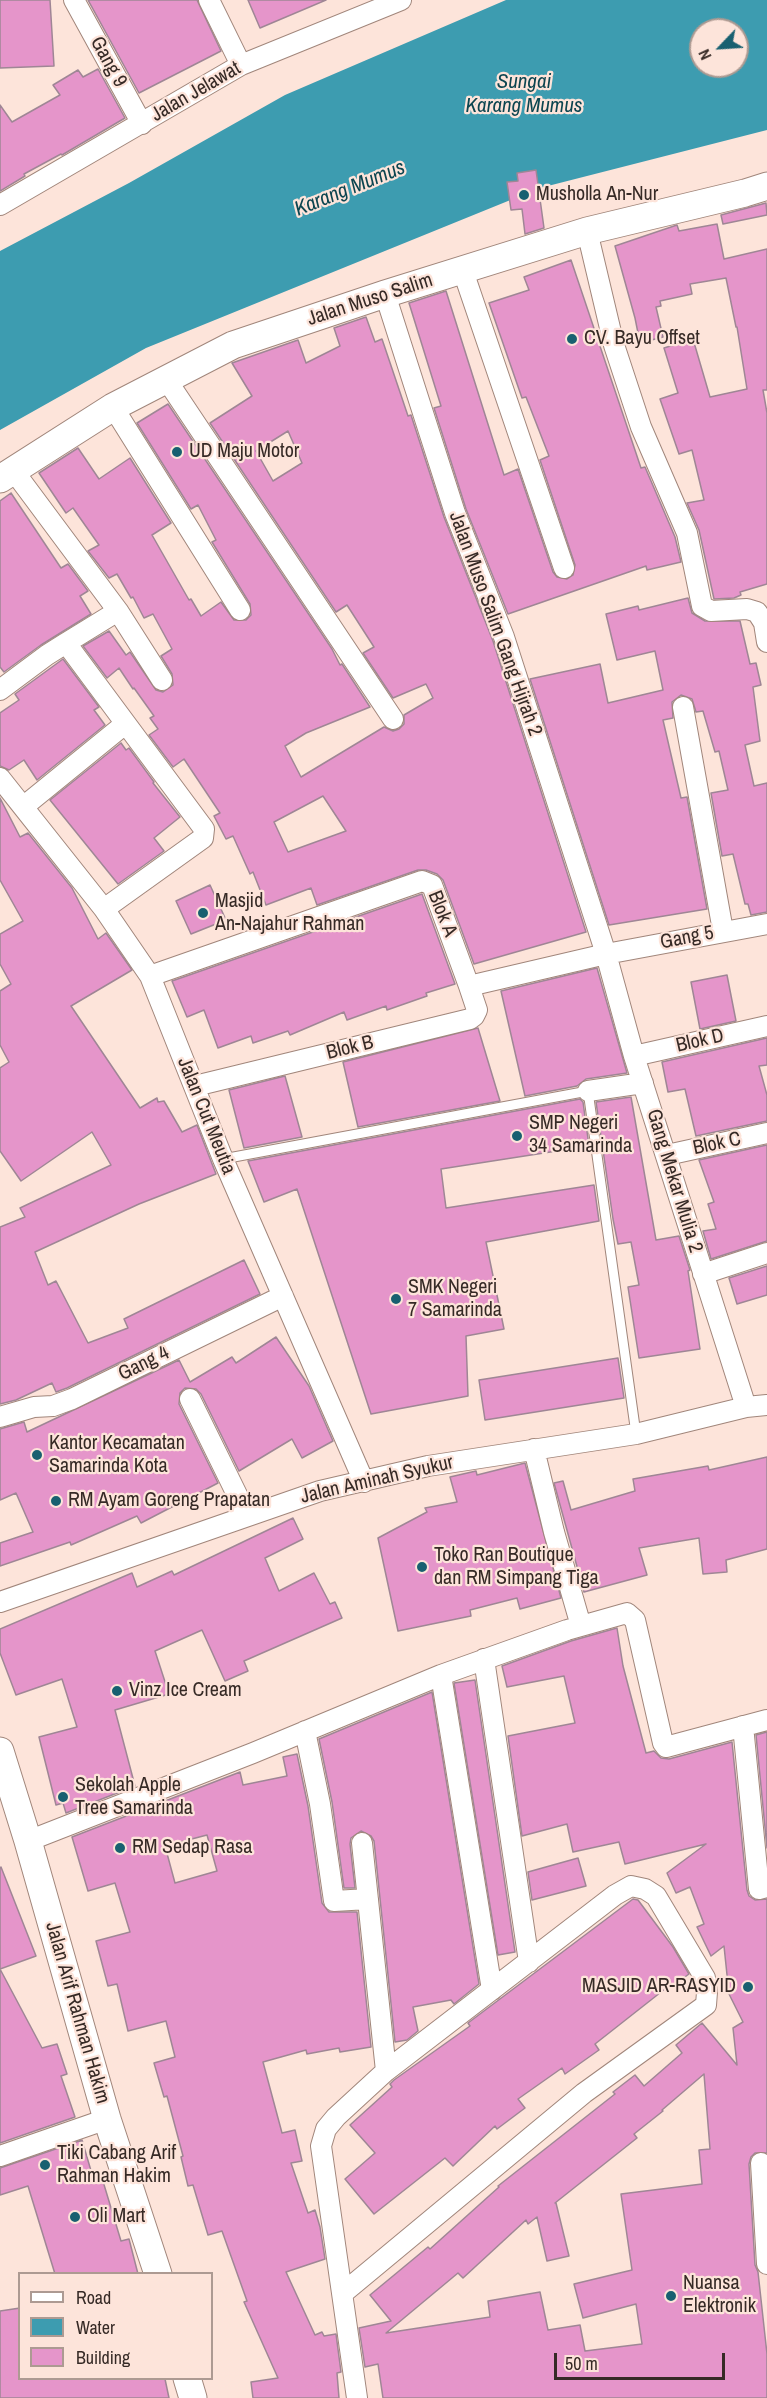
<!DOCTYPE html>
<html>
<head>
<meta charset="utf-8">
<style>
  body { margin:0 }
  #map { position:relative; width:767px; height:2398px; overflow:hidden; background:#fde4da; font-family:"Archivo Narrow",sans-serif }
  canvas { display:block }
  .legend { position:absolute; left:18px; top:2272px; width:195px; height:108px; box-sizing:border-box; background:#fde4da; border:2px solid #ad9a92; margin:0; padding:8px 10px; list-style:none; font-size:18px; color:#362a26 }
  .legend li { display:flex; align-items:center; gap:12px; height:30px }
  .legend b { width:30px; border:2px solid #ad9a92 }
  .north { position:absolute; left:689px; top:18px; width:60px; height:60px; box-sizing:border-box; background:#fde4da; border:2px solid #ad9a92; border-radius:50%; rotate:245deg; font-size:16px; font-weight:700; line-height:24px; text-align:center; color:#362a26 }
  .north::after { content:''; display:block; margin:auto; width:21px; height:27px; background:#186070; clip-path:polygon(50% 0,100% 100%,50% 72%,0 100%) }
  .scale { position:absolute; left:554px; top:2353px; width:171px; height:27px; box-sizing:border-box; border:3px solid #362a26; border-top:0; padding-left:8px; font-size:18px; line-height:21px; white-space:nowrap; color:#362a26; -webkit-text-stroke:4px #fde4da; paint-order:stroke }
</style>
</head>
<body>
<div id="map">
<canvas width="767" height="2398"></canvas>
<ul class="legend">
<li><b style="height:8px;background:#fff"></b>Road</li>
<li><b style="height:16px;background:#3d9cb0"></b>Water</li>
<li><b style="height:16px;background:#e595ca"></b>Building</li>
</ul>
<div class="north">N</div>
<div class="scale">50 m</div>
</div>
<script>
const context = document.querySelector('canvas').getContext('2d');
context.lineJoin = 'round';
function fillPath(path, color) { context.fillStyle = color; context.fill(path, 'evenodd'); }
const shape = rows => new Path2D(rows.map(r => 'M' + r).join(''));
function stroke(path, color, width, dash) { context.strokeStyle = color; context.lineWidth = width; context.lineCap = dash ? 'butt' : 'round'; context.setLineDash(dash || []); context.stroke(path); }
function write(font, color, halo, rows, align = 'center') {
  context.font = font + ' "Archivo Narrow",sans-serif'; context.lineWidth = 4.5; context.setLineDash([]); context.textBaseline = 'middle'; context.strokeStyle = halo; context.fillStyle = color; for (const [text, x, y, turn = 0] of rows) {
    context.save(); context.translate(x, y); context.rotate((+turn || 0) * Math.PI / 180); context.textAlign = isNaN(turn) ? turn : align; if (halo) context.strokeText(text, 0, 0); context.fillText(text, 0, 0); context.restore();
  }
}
fillPath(shape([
  [506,0,767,0,767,130,540,188,146,348,0,430,0,251,129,183,285,95],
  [701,30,737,30,737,66,701,66]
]), '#3d9cb0');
const building = shape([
  [0,0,50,0,54,66,0,68,0,0],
  [88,0,197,0,221,51,139,93,88,0],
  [248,0,326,0,260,28,248,0],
  [98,69,125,118,62,155,61,154,24,174,25,176,0,191,0,105,12,122,60,95,53,85,78,70,83,77,98,69],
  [536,170,544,228,525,234,522,209,511,210,507,182,518,181,517,173,536,170],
  [766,203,767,215,723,224,721,215,766,203],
  [717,224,724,259,767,249,767,390,763,390,767,413,767,584,740,592,741,595,734,598,714,599,699,530,687,503,704,500,692,450,679,454,660,399,678,393,664,348,693,339,710,397,747,389,737,327,736,327,726,278,690,284,692,294,660,301,661,306,656,307,663,337,640,343,635,318,615,246,677,225,679,231,717,224],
  [571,260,641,468,645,467,675,537,681,562,647,570,646,566,508,614,466,509,434,408,441,406,409,303,446,291,504,475,518,469,553,572,557,577,567,579,573,575,575,565,540,460,549,456,526,397,522,398,489,303,529,290,524,277,571,260],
  [366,317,375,342,382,339,408,416,411,415,444,517,493,641,586,932,474,964,443,880,437,874,426,870,418,870,317,905,311,888,266,905,253,872,250,874,233,836,226,839,214,816,220,813,184,759,173,767,149,735,158,729,150,718,154,716,134,688,133,689,119,668,107,678,83,646,109,631,126,655,130,652,156,690,163,692,173,685,172,674,161,656,172,649,153,614,144,618,133,597,131,598,117,574,109,578,88,551,99,545,73,508,66,513,39,473,78,448,99,479,130,458,171,523,152,535,189,600,191,599,201,616,221,602,234,620,246,620,251,615,250,604,212,542,216,540,198,505,191,509,137,423,168,404,332,649,340,665,342,664,370,707,306,733,285,746,301,777,384,727,393,731,399,729,404,724,404,715,433,698,426,684,393,698,363,653,374,647,347,605,336,612,210,423,252,396,232,363,298,340,306,363,340,346,334,328,366,317],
  [288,431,302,463,273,481,256,451,288,431],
  [323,796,346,831,288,852,274,822,323,796],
  [11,493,61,568,68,564,88,591,80,596,91,614,41,645,4,672,0,667,0,501,11,493],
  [688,598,692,613,705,621,740,621,750,664,756,663,761,685,753,687,760,741,745,745,754,786,767,783,767,912,751,915,748,904,745,904,733,854,722,856,711,793,728,790,719,751,715,752,703,711,696,712,692,699,681,695,672,702,673,718,663,720,681,798,687,797,707,909,609,925,530,679,600,664,608,703,663,690,655,651,617,660,606,614,638,606,639,610,688,598],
  [63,659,99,707,94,710,105,725,37,780,24,760,9,770,0,766,0,713,19,700,15,694,63,659],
  [121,743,126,750,129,748,154,782,153,783,180,817,154,838,164,851,118,884,50,800,121,743],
  [0,798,20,837,28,833,72,888,98,939,106,933,132,970,71,1006,140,1108,157,1098,158,1102,164,1101,182,1132,197,1125,216,1174,139,1204,35,1252,48,1285,56,1281,88,1343,128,1328,124,1319,244,1260,260,1294,67,1388,56,1392,52,1383,16,1400,0,1404,0,1227,25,1217,20,1208,111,1165,92,1132,21,1181,0,1151,0,1068,9,1062,0,1045,0,991,11,984,0,964,0,934,23,921,0,880,0,798],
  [210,885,226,920,191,934,176,901,210,885],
  [422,894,455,984,426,993,427,996,387,1010,386,1006,347,1020,344,1012,290,1035,288,1031,253,1043,251,1036,218,1048,204,1010,187,1017,172,981,422,894],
  [597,968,627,1073,586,1079,577,1086,525,1096,501,991,597,968],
  [727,975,736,1021,700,1029,691,982,727,975],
  [478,1028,500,1101,358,1127,343,1062,478,1028],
  [767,1038,767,1065,759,1066,767,1095,767,1121,696,1136,685,1089,668,1092,662,1062,767,1038],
  [285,1076,302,1137,244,1148,229,1090,285,1076],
  [631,1097,656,1240,679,1236,690,1270,688,1271,700,1349,639,1358,628,1287,639,1285,631,1242,618,1244,613,1219,596,1102,631,1097],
  [580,1099,583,1102,589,1146,441,1169,446,1208,594,1185,599,1221,486,1242,504,1329,466,1336,468,1396,371,1414,297,1189,264,1202,248,1161,580,1099],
  [767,1145,767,1241,711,1259,703,1231,716,1229,708,1204,714,1202,699,1160,767,1145],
  [767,1266,767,1295,737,1304,729,1278,767,1266],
  [276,1337,309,1386,333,1441,302,1458,292,1439,239,1471,201,1394,196,1389,185,1388,180,1393,179,1404,218,1483,141,1523,137,1516,71,1545,70,1542,0,1566,0,1543,33,1532,16,1493,0,1500,0,1429,24,1422,27,1432,179,1360,190,1382,232,1357,236,1363,276,1337],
  [618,1358,624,1398,485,1420,479,1380,618,1358],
  [767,1457,767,1549,726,1560,727,1572,703,1574,699,1538,639,1548,647,1575,584,1592,554,1483,563,1481,571,1510,635,1491,633,1479,708,1466,709,1470,767,1457],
  [525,1463,561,1598,520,1609,517,1598,470,1610,471,1616,398,1631,378,1538,427,1512,425,1508,457,1502,450,1477,476,1471,477,1475,525,1463],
  [293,1518,303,1539,265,1558,279,1591,314,1573,330,1604,335,1602,342,1618,244,1661,248,1671,225,1681,202,1630,155,1651,169,1694,115,1710,135,1786,66,1813,63,1803,56,1805,39,1737,77,1727,62,1679,16,1695,0,1653,0,1629,132,1573,137,1587,172,1571,174,1575,293,1518],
  [617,1628,623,1666,646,1753,654,1751,661,1758,669,1759,732,1742,747,1890,749,1896,755,1900,767,1899,767,2153,755,2153,751,2157,749,2164,755,2265,758,2272,767,2354,767,2398,383,2398,378,2364,365,2367,359,2328,391,2321,370,2295,428,2247,430,2249,499,2187,498,2186,615,2094,613,2092,635,2075,644,2086,682,2053,676,2045,702,2023,737,2065,733,2028,743,2022,729,1994,724,1946,711,1956,697,1927,704,1924,690,1887,676,1893,667,1873,706,1844,625,1864,619,1842,573,1852,567,1824,522,1836,508,1736,575,1723,564,1676,507,1687,502,1666,571,1641,617,1628],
  [704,2074,710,2149,699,2150,702,2184,621,2194,632,2270,574,2284,583,2318,636,2304,642,2344,585,2351,580,2325,548,2330,540,2292,488,2301,490,2317,386,2333,458,2273,463,2278,526,2220,528,2224,537,2217,547,2261,569,2256,556,2203,555,2203,637,2138,634,2134,663,2111,662,2110,704,2074],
  [475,1680,515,1952,498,1955,454,1683,475,1680],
  [432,1692,479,1984,454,2004,451,2000,413,2007,418,2031,407,2040,395,2042,374,1841,371,1836,361,1831,351,1838,350,1844,355,1888,344,1888,332,1802,319,1739,432,1692],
  [767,1732,767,1848,756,1735,767,1732],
  [297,1754,308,1806,322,1903,329,1912,357,1912,371,2047,340,2052,339,2048,307,2054,306,2050,263,2062,282,2133,295,2130,302,2161,291,2163,308,2213,315,2210,320,2227,325,2259,286,2272,315,2335,322,2332,324,2336,336,2334,341,2372,337,2373,339,2398,253,2398,251,2382,278,2378,244,2302,247,2301,222,2231,208,2235,193,2185,188,2186,181,2157,183,2156,167,2096,164,2097,154,2063,175,2057,166,2021,128,2031,117,1984,108,1986,96,1941,130,1932,115,1883,88,1891,72,1837,240,1772,243,1785,287,1776,283,1757,297,1754],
  [207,1835,217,1871,175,1883,165,1846,207,1835],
  [578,1858,586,1886,532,1900,528,1872,578,1858],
  [1,1867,36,1956,0,1969,42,2048,57,2044,67,2074,61,2076,75,2117,0,2143,0,1868,1,1867],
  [633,1899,638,1900,673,1947,689,1974,671,1987,670,1985,595,2044,599,2050,565,2074,562,2068,518,2099,525,2108,497,2129,495,2126,453,2166,445,2158,374,2214,345,2179,375,2153,350,2125,392,2087,390,2084,394,2080,470,2026,468,2023,633,1899],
  [82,2140,94,2181,102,2178,121,2241,129,2239,138,2274,55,2274,28,2186,0,2195,0,2168,82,2140],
  [20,2308,20,2379,165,2379,169,2398,0,2398,0,2311,20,2308]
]);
fillPath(building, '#e595ca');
stroke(building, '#9f8695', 1.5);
const lane = shape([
  [223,1159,588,1091,636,1434]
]);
const street = shape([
  [74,0,142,124],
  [209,0,241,65],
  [0,205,241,65,401,0],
  [587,231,614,345,641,427,687,533,702,606,711,611,747,609,757,612,764,623,767,642],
  [463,271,564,568],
  [385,294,455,513,504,637,606,954,634,1056,746,1407],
  [166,379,393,719],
  [113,407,240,610],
  [13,470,118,611,162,680],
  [0,690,47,655,66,643],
  [683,707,723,931],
  [0,778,104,909,150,976,223,1159,364,1482],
  [23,807,125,724],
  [104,909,203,838,204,829,66,643,118,611],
  [150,976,422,881,432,885,469,986,477,1010,474,1016,470,1019,195,1086],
  [469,986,606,954,767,924],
  [634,1056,767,1026],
  [588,1091,643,1083],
  [667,1155,767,1133],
  [703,1274,767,1253],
  [190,1399,247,1515],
  [0,1417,34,1407,53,1406,72,1399,283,1296],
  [534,1449,554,1532,581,1626],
  [0,1602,320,1491,428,1466,636,1434,746,1407,767,1405],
  [484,1659,529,1962],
  [441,1675,492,1990],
  [743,1726,759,1889,767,1887],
  [305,1731,320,1804,334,1901,368,1899],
  [28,1841,253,1753,441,1675,567,1630,627,1613,635,1620,663,1743,666,1747,767,1720],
  [362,1843,386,2071],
  [0,2156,107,2119],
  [761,2163,767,2264],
  [343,2293,584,2093,706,2005,707,1992,705,1978,656,1896,645,1889,631,1886,615,1895,386,2071,336,2117,326,2129,321,2146,357,2398]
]);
const secondary = shape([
  [0,479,113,407,233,345,385,294,587,231,745,193,767,186],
  [0,1751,28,1841,107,2119,158,2274],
  [187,2378,193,2398]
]);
stroke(lane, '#a1867b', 11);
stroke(street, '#a1867b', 22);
stroke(secondary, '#a1867b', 29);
stroke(lane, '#fff', 9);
stroke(street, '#fff', 20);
stroke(secondary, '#fff', 27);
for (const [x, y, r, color] of [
  [524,195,6,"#186070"],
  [572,339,6,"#186070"],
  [177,452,6,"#186070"],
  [203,913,6,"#186070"],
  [517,1136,6,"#186070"],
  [396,1299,6,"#186070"],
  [37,1455,6,"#186070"],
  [56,1501,6,"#186070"],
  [422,1567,6,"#186070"],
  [117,1691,6,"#186070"],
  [63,1797,6,"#186070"],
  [120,1848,6,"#186070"],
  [748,1987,6,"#186070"],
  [45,2165,6,"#186070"],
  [75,2217,6,"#186070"],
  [671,2296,6,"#186070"]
]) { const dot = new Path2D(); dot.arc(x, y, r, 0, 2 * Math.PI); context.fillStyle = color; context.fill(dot); stroke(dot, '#fde4da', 2); }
write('20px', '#362a26', '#fde4da', [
  ["Gang 9",108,62,61],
  ["Jalan Jelawat",196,92,-30],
  ["Jalan Muso Salim",370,300,-18],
  ["Jalan Muso Salim Gang Hijrah 2",495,624,70],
  ["Blok A",442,914,68],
  ["Gang 5",687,938,-11],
  ["Blok D",700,1041,-13],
  ["Blok B",350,1048,-14],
  ["Jalan Cut Meutia",206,1116,68],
  ["Blok C",717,1144,-12],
  ["Gang Mekar Mulia 2",674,1181,73],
  ["Gang 4",144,1364,-26],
  ["Jalan Aminah Syukur",377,1480,-13],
  ["Jalan Arif Rahman Hakim",77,2013,74]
]);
write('20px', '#362a26', '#fde4da', [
  ["Musholla An-Nur",536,195],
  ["CV. Bayu Offset",584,339],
  ["UD Maju Motor",189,452],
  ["Masjid",215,902],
  ["An-Najahur Rahman",215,925],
  ["SMP Negeri",529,1124],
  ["34 Samarinda",529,1147],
  ["SMK Negeri",408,1288],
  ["7 Samarinda",408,1311],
  ["Kantor Kecamatan",49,1444],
  ["Samarinda Kota",49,1467],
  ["RM Ayam Goreng Prapatan",68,1501],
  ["Toko Ran Boutique",434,1556],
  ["dan RM Simpang Tiga",434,1579],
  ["Vinz Ice Cream",129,1691],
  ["Sekolah Apple",75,1786],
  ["Tree Samarinda",75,1809],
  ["RM Sedap Rasa",132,1848],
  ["MASJID AR-RASYID",736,1987,"right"],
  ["Tiki Cabang Arif",57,2154],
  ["Rahman Hakim",57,2177],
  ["Oli Mart",87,2217],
  ["Nuansa",683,2284],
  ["Elektronik",683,2307]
], 'left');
write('italic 21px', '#0c4550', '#fde4da', [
  ["Sungai",524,82],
  ["Karang Mumus",524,106],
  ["Karang Mumus",350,189,-22]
]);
</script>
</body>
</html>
